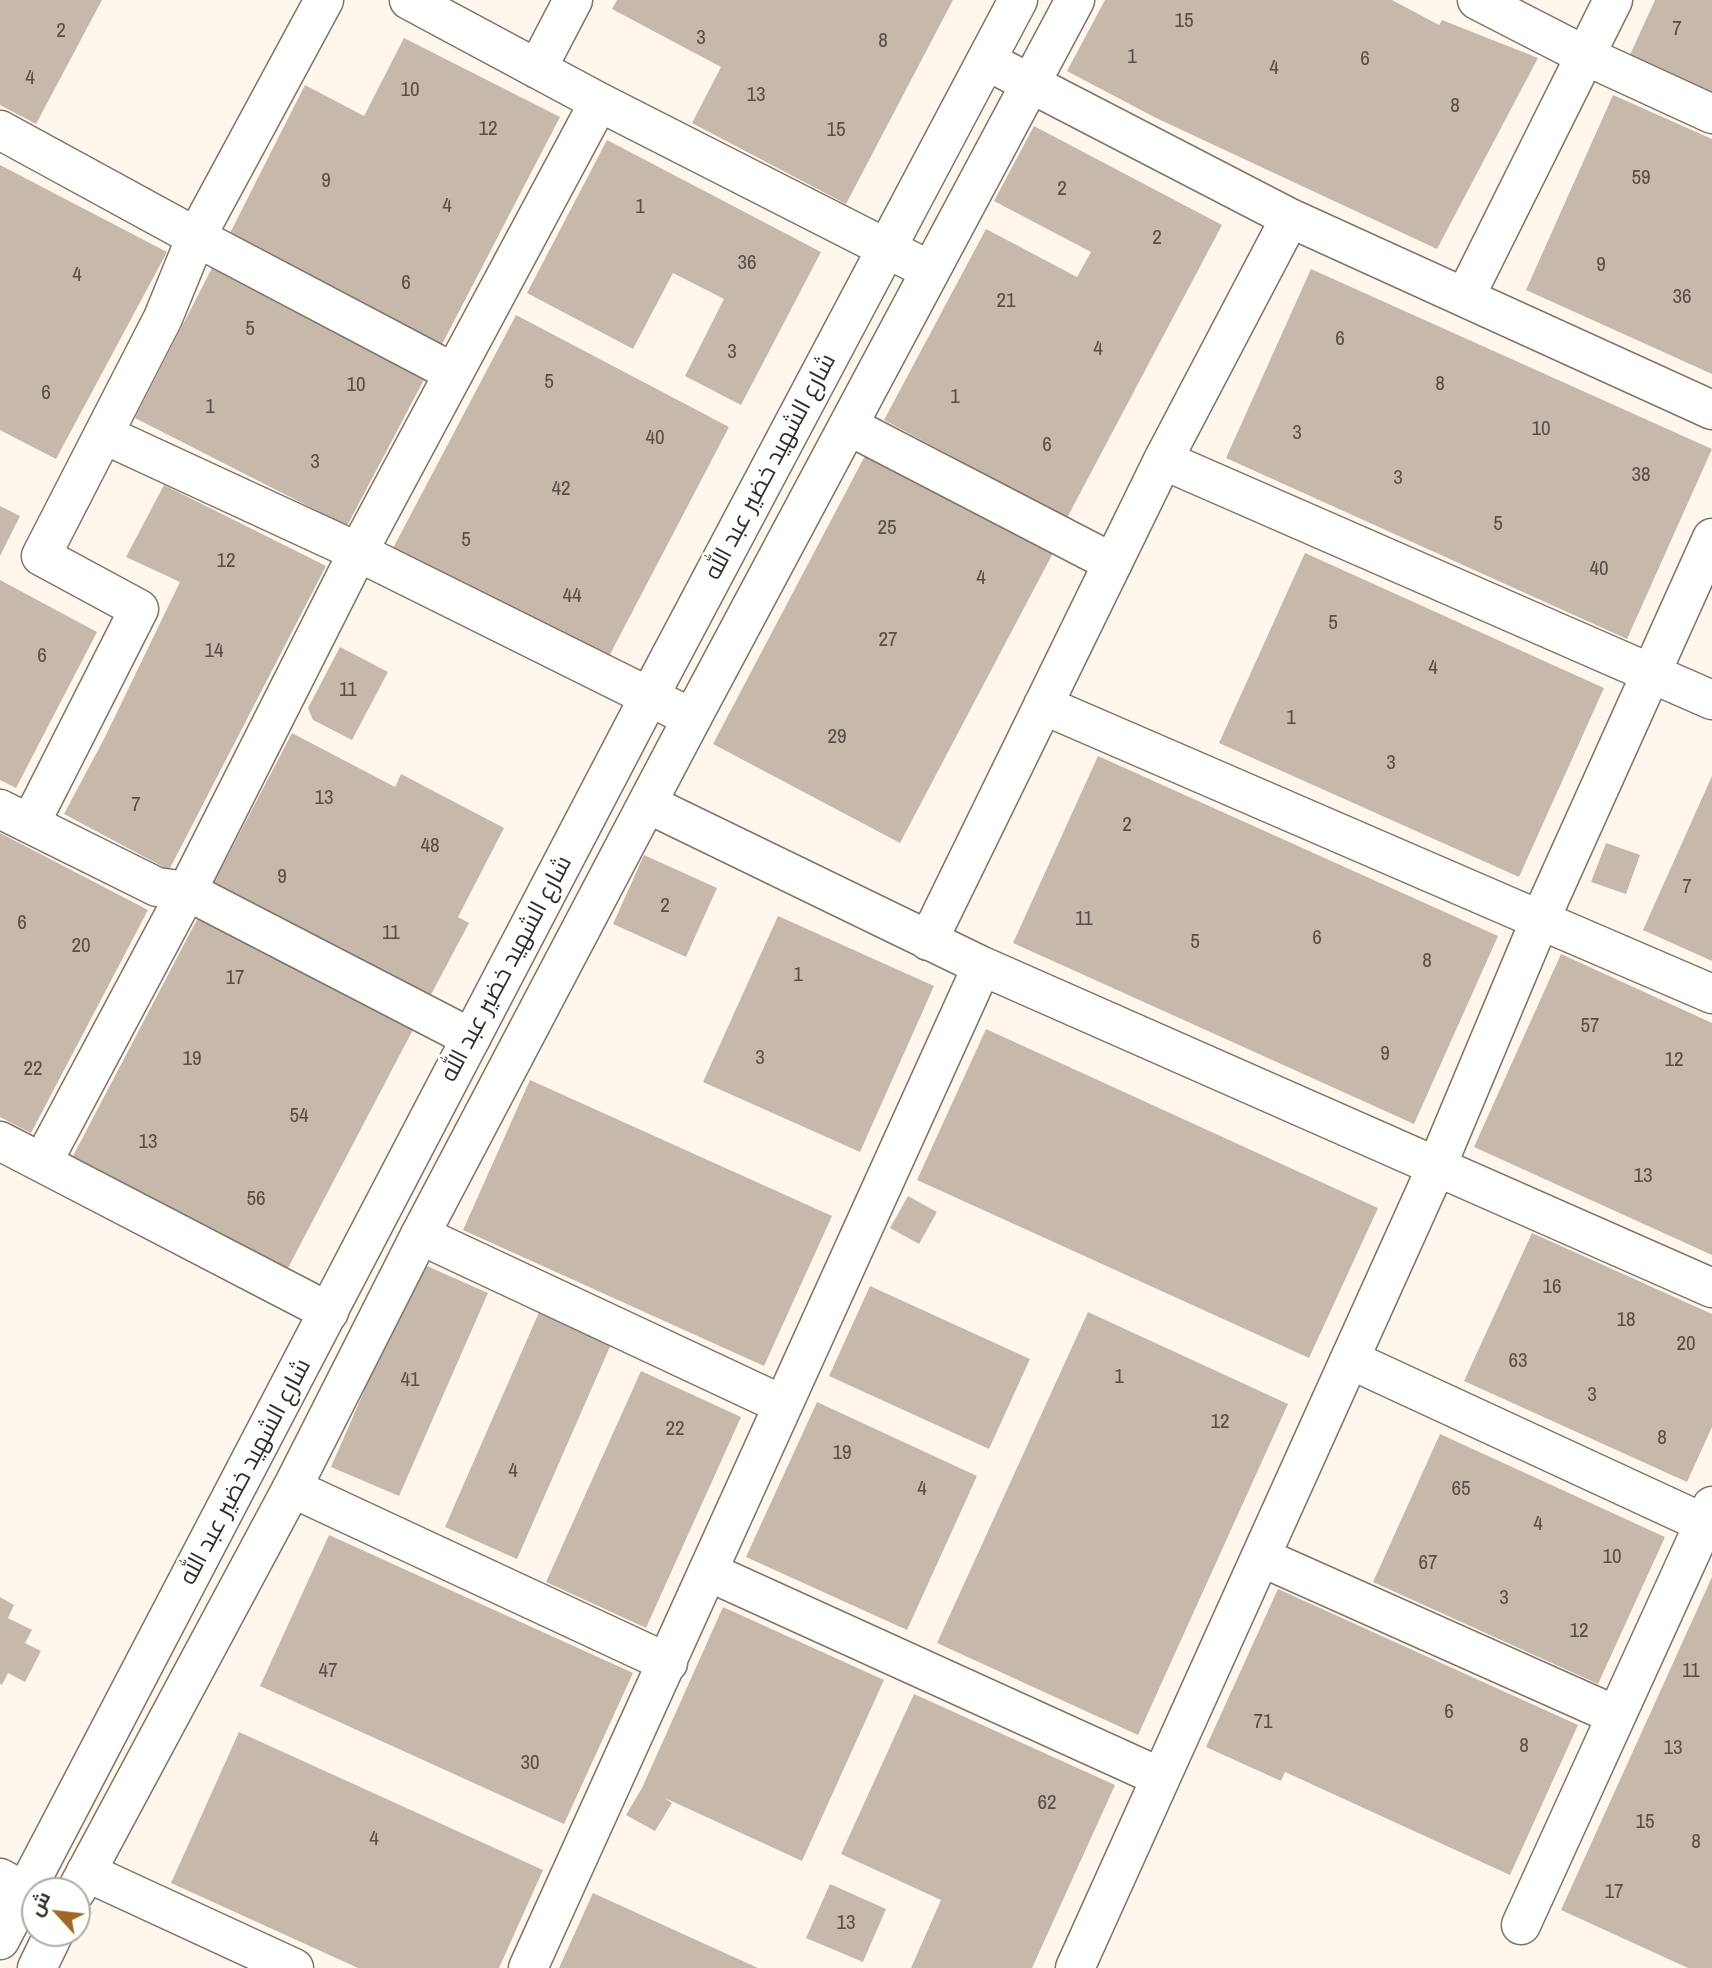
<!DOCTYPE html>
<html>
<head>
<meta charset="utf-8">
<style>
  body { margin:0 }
  #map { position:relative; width:1712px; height:1968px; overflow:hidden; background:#fff6ed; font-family:"Archivo Narrow",Cairo,sans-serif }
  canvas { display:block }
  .north { position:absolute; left:21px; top:1877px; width:70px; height:70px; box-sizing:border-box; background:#fff; border:2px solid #adaba8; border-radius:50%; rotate:297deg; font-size:19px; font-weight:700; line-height:28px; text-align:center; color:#312c26 }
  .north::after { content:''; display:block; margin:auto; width:24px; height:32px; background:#a06824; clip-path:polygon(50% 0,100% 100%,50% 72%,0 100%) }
</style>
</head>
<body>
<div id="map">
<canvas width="1712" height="1968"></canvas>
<div class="north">ش</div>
</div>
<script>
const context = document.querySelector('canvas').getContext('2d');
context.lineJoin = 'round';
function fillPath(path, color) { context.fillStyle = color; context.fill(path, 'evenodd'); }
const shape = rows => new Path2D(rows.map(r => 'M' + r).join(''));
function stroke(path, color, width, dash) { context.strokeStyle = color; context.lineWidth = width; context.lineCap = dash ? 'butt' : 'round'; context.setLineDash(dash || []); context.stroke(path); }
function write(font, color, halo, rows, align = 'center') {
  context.font = font + ' "Archivo Narrow",Cairo,sans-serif'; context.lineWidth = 5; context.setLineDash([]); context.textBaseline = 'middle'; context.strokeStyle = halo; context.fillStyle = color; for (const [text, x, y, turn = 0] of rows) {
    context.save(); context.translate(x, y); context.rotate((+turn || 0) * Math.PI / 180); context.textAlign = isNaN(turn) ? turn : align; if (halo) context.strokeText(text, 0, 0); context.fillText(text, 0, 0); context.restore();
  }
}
fillPath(shape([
  [0,0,102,0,36,124,0,105],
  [617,0,953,0,846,204,692,123,721,67,612,9],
  [1105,0,1392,0,1439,25,1442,20,1538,58,1437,249,1156,118,1067,71],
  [1655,0,1712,0,1712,94,1629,57],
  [404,38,560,117,439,350,226,241,305,85,364,116],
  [1613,95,1712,139,1712,374,1526,290],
  [1034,126,1222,225,1067,518,884,420,986,229,1077,277,1091,252,994,201],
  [607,140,821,252,741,405,685,376,724,299,673,273,633,349,527,293],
  [0,165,167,252,56,459,0,430],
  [214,264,427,374,347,526,135,418],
  [1311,269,1712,449,1627,639,1226,458],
  [516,315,729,427,605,664,391,552],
  [866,454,1053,553,900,843,713,744],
  [164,485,326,566,169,870,64,814,104,739,180,582,126,557],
  [0,506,20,516,0,556],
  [1305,553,1604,688,1519,877,1219,743],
  [0,580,97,632,16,788,0,780],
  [340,647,388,672,352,740,313,720,308,708],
  [292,733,395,787,401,774,504,828,458,917,469,923,426,1004,210,890],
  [1098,756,1498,936,1414,1124,1013,943],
  [1712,776,1712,961,1643,930],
  [0,833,148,910,31,1133,0,1117],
  [1606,843,1640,855,1626,894,1591,882],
  [644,855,717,888,686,957,613,924],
  [202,910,417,1022,288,1268,73,1156],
  [778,916,934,986,860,1152,703,1082],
  [1561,954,1712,1023,1712,1255,1474,1147],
  [986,1029,1378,1208,1309,1358,917,1180],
  [530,1080,832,1216,764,1366,463,1230],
  [908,1196,937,1212,919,1244,890,1228],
  [1532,1233,1712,1314,1712,1427,1687,1482,1464,1381],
  [420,1263,488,1293,399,1496,331,1467],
  [870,1286,1030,1359,989,1449,829,1376],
  [540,1310,612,1342,517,1559,445,1527],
  [1088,1312,1288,1404,1138,1735,937,1643],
  [641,1371,741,1417,646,1628,546,1582],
  [817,1402,977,1476,907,1630,746,1557],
  [1440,1434,1665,1537,1598,1684,1373,1582],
  [329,1535,633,1673,564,1824,260,1686],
  [1712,1577,1712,1968,1688,1968,1561,1910],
  [1278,1589,1578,1725,1510,1875,1285,1772,1281,1781,1206,1747],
  [0,1597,14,1605,8,1618,32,1630,25,1643,41,1651,25,1682,8,1673,2,1685,0,1684],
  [723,1607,884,1680,802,1861,665,1798,672,1803,655,1831,626,1815,642,1788],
  [914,1694,1115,1785,1032,1968,911,1968,941,1900,841,1854],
  [239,1732,543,1870,499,1968,358,1968,171,1883],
  [830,1884,886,1909,863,1962,806,1938],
  [593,1893,683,1934,758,1968,559,1968]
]), '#c6b8aa');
const minor = shape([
  [409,0,599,102,929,270],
  [1477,0,1586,56,1712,114],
  [987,61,1290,218,1712,410],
  [537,69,573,0],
  [0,130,196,237,454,373],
  [1465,297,1613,0],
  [849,426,1113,563],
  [105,435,358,552,692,718],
  [1163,460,1712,700],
  [1712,538,1540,920,1712,994],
  [1043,705,1540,920,1436,1168,1075,1968],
  [648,804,982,966,1712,1288],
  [0,809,157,887,187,891,471,1038],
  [30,824,139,609,41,556,163,318,196,237,324,0],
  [928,941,1163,460,1290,218],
  [0,1141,329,1312],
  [42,1163,187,891,358,552,599,102],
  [420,1235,783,1405],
  [1351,1360,1712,1527],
  [292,1488,668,1663],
  [1261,1557,1615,1715],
  [709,1572,1160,1777],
  [86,1872,294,1968],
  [1521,1925,1712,1506],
  [528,1968,982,966]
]);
const tertiary = shape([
  [0,1878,35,1897]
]);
const secondary = shape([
  [76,1891,292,1488,420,1235,692,718,1075,0],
  [0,1940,649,697,1018,0],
  [37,1968,54,1933]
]);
stroke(minor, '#817467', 41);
stroke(tertiary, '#817467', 41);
stroke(secondary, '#817467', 41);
stroke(minor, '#fff', 38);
stroke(tertiary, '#fff', 38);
stroke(secondary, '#fff', 38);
write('21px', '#564f47', null, [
  ["15",1184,21],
  ["7",1677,29],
  ["2",61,31],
  ["3",701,38],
  ["8",883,41],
  ["1",1132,57],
  ["6",1365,59],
  ["4",1274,68],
  ["4",30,78],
  ["10",410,90],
  ["13",756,95],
  ["8",1455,106],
  ["12",488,129],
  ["15",836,130],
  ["59",1641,178],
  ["9",326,181],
  ["2",1062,189],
  ["4",447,206],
  ["1",640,207],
  ["2",1157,238],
  ["36",747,263],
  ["9",1601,265],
  ["4",77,275],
  ["6",406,283],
  ["36",1682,297],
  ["21",1006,301],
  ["5",250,329],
  ["6",1340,339],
  ["4",1098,349],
  ["3",732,352],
  ["5",549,382],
  ["8",1440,384],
  ["10",356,385],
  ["6",46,393],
  ["1",955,397],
  ["1",210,407],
  ["10",1541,429],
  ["3",1297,433],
  ["40",655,438],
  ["6",1047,445],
  ["3",315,462],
  ["38",1641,475],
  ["3",1398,478],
  ["42",561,489],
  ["5",1498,524],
  ["25",887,528],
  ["5",466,540],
  ["12",226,561],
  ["40",1599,569],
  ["4",981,578],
  ["44",572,596],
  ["5",1333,623],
  ["27",888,640],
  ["14",214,651],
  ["6",42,656],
  ["4",1433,668],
  ["11",348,690],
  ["1",1291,718],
  ["29",837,737],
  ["3",1391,763],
  ["13",324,798],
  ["7",136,805],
  ["2",1127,825],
  ["48",430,846],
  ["9",282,877],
  ["7",1687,887],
  ["2",665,906],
  ["11",1084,919],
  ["6",22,923],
  ["11",391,933],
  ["6",1317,938],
  ["5",1195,942],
  ["20",81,946],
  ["8",1427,961],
  ["1",798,975],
  ["17",235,978],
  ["57",1590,1026],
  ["9",1385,1054],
  ["3",760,1058],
  ["19",192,1059],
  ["12",1674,1060],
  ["22",33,1069],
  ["54",299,1116],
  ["13",148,1142],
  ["13",1643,1176],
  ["56",256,1199],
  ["16",1552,1287],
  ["18",1626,1320],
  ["20",1686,1344],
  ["63",1518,1361],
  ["1",1119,1377],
  ["41",410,1380],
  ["3",1592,1395],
  ["12",1220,1422],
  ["22",675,1429],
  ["8",1662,1438],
  ["19",842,1453],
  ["4",513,1471],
  ["4",922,1489],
  ["65",1461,1489],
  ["4",1538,1524],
  ["10",1612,1557],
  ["67",1428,1563],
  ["3",1504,1598],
  ["12",1579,1631],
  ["47",328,1671],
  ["11",1691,1671],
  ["6",1449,1712],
  ["71",1263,1722],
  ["8",1524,1746],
  ["13",1673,1748],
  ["30",530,1763],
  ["62",1047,1803],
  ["15",1645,1822],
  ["4",374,1839],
  ["8",1696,1842],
  ["17",1614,1892],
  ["13",846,1923]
]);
write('24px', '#312c26', '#fff', [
  ["شارع الشهيد خضير عبد الله",771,467,-62],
  ["شارع الشهيد خضير عبد الله",507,969,-62],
  ["شارع الشهيد خضير عبد الله",246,1472,-62]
]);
</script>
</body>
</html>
